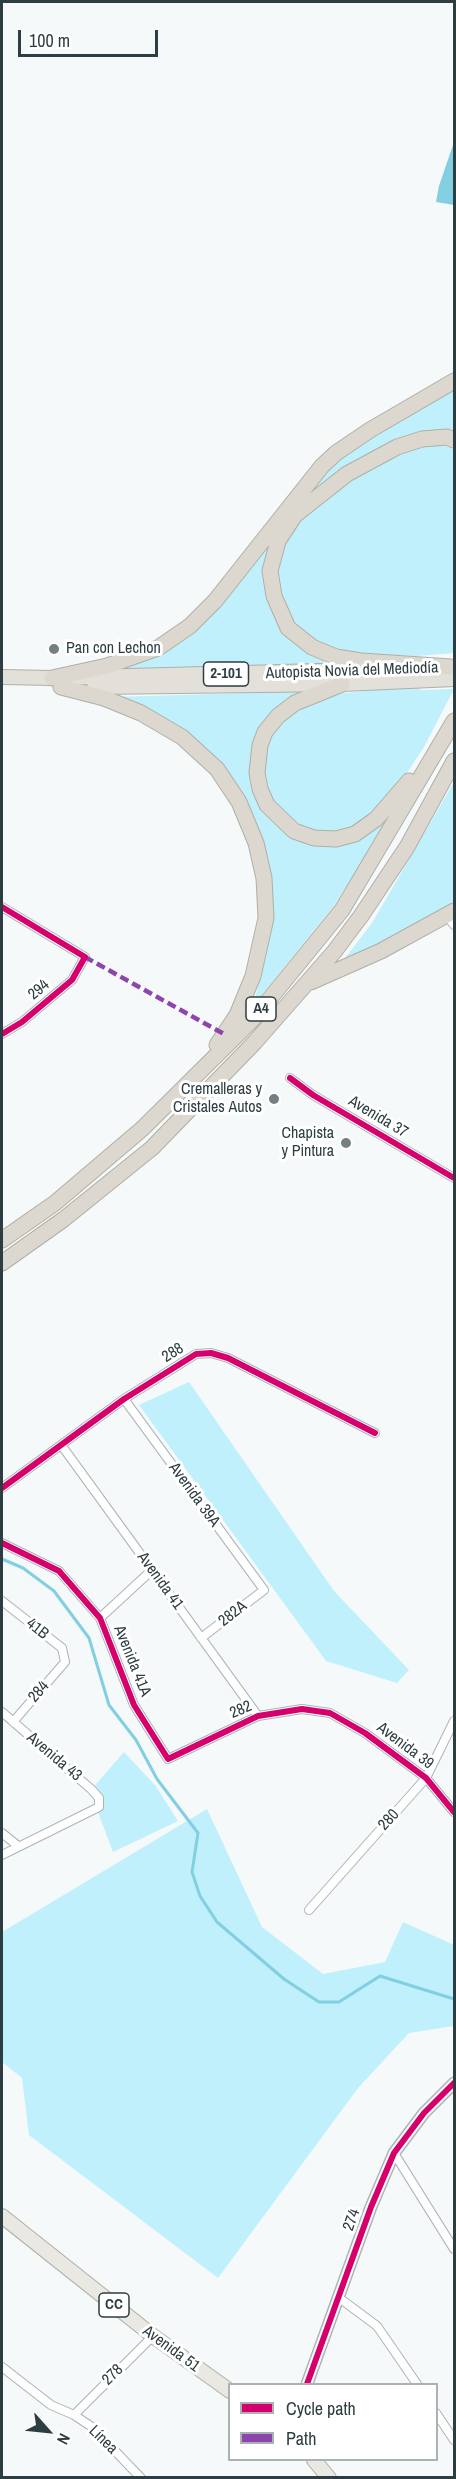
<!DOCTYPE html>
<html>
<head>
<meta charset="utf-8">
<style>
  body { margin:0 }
  #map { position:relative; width:456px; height:2479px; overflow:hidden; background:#f5f9fa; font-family:"Archivo Narrow",sans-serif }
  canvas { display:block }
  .frame { position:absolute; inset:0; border:3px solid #2d3e43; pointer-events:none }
  .legend { position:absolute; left:228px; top:2383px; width:210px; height:78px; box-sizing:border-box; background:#fff; border:2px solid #abb2b4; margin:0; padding:8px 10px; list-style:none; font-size:18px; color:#2d3e43 }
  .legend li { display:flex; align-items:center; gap:12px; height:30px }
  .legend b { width:30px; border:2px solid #abb2b4 }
  .north { position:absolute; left:18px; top:2401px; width:60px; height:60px; -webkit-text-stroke:4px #fff; paint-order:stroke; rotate:117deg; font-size:16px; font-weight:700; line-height:24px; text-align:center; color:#2d3e43 }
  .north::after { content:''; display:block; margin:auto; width:21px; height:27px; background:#2d3e43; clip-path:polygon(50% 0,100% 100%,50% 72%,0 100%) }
  .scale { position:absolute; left:18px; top:30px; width:140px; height:27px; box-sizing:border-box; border:3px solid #2d3e43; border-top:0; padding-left:8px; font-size:18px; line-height:21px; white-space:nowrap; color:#2d3e43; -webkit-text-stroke:4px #fff; paint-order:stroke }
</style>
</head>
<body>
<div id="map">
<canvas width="456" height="2479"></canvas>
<div class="frame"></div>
<ul class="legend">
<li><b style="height:8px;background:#d6006c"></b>Cycle path</li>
<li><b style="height:8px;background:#8e44ad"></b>Path</li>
</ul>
<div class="north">N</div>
<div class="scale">100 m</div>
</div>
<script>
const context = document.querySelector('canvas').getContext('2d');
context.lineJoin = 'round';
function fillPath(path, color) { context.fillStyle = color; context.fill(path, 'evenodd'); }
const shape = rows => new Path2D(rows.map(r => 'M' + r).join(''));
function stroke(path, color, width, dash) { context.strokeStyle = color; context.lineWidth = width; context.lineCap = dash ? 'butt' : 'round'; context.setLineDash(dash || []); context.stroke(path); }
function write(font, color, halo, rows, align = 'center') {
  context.font = font + ' "Archivo Narrow",sans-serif'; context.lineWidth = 6; context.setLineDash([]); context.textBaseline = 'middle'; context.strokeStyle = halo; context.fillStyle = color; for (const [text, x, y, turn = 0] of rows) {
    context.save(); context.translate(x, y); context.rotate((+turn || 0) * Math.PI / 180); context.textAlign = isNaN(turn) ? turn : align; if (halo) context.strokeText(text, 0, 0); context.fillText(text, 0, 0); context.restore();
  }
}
fillPath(shape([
  [454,385,454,435,332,477,269,558,282,624,349,664,120,669,181,639,332,466,368,438],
  [429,444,454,446,454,653,417,656,354,654,324,646,303,635,288,616,278,586,276,566,288,532,306,512,357,475,399,452],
  [418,685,420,690,454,689,424,747,401,782,360,826,340,833,315,833,295,825,267,794,262,773,263,750,271,731,282,719,304,705,328,695],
  [310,691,275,712,255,792,320,844,397,806,333,907,254,1004,267,946,272,907,268,862,251,814,229,774,114,697],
  [454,782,454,905,339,966,372,923],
  [189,1382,334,1591,409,1670,397,1683,326,1661,139,1405],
  [124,1752,155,1785,178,1821,113,1852,90,1791],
  [207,1809,262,1927,323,1974,385,1962,403,1922,454,1945,454,2026,409,2033,358,2088,218,2278,29,2135,22,2078,2,2062,2,1932]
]), '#bff0fc');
fillPath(shape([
  [454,142,454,205,436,202,439,186]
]), '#82cfe2');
stroke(shape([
  [2,1559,23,1568,54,1591,89,1638,109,1705,136,1740,157,1779,198,1833,192,1872,200,1896,217,1922,284,1979,319,2002,339,2002,380,1976,454,1999]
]), '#82cfe2', 3);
const minor = shape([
  [2,907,85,957,72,980,22,1022,2,1034],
  [446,915,454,925],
  [290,1078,313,1095,454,1178],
  [124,1399,264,1590,201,1638],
  [62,1446,258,1716],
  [2,1488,124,1399,196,1354,211,1353,228,1358,375,1433],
  [2,1543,59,1571,100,1618,134,1705,168,1759,258,1716,302,1709,330,1713,365,1733,426,1778,454,1812],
  [2,1601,62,1648,65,1662,13,1722],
  [100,1618,152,1570],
  [2,1712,91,1789,99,1798,99,1807,2,1855],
  [2,1833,18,1846],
  [309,1910,426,1778,454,1721],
  [394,2153,454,2249],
  [338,2297,377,2326,417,2384],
  [2,2367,51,2405,74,2415,92,2427,141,2478],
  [436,2413,454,2440],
  [74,2415,153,2336]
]);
const tertiary = shape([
  [307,2384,371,2207,394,2153,424,2113,454,2083]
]);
const primary = shape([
  [2,2216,153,2336,230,2391],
  [314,2460,329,2478]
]);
const trunk = shape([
  [2,677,52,678,395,669],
  [94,687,342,684,454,679]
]);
const motorway = shape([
  [451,667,361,661,336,657,312,647,288,628,274,596,270,571,278,541,295,515,347,474,397,447,422,439,447,437,454,440],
  [52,678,107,666,158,648,190,626,215,601,322,466,336,453,370,430,454,381],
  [342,684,295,703,278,716,265,732,260,745,257,773,260,789,267,805,294,831,314,838,336,839,355,834,376,819,409,781],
  [61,687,104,698,141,713,182,737,217,769,239,802,256,843,264,878,266,918,253,976,237,1015,217,1045],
  [311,982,381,951,454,911],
  [2,1240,55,1203,142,1129,254,1018,342,910,454,721],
  [2,1263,64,1219,152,1148,255,1042,334,952,361,916,407,847,454,761]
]);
stroke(minor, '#abb4b6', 10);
stroke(tertiary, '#abb4b6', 13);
stroke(primary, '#b0afa5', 16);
stroke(trunk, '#b0afa5', 16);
stroke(motorway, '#b0afa5', 17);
stroke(minor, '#fefefe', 8);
stroke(tertiary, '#fefefe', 10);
stroke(primary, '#e9e8e2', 14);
stroke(trunk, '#e2e0d8', 14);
stroke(motorway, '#dcd8cf', 15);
stroke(shape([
  [85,957,224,1034]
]), '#8e44ad', 4.5, [9, 4.5]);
stroke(shape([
  [2,907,85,957,72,980,22,1022,2,1034],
  [290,1078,313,1095,454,1178],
  [2,1488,124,1399,196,1354,211,1353,228,1358,375,1433],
  [2,1543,59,1571,100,1618,134,1705,168,1759,258,1716,302,1709,330,1713,365,1733,426,1778,454,1812],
  [307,2384,371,2207,394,2153,424,2113,454,2083]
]), '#d6006c', 6);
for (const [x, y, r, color] of [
  [54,649,6,"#737f83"],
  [274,1099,6,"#737f83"],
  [346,1143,6,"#737f83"]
]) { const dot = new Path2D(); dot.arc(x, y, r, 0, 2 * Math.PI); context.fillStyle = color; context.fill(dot); stroke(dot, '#fff', 2); }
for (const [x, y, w] of [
  [226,674,45],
  [261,1009,30],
  [114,2305,30]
]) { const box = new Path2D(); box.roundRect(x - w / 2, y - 12, w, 24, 4.5); context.fillStyle = '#fff'; context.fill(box); stroke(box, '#2d3e43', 1.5); }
write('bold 15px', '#2d3e43', null, [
  ["2-101",226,674],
  ["A4",261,1009],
  ["CC",114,2305]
]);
write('16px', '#2d3e43', '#fff', [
  ["Pan con Lechon",66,649,"left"],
  ["Cremalleras y",262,1090],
  ["Cristales Autos",262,1108],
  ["Chapista",334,1134],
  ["y Pintura",334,1152]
], 'right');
write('16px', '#2d3e43', '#fff', [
  ["Autopista Novia del Mediodía",352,671,-2],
  ["294",39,990,-40],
  ["Avenida 37",378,1117,31],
  ["288",173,1353,-32],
  ["Avenida 39A",194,1495,54],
  ["Avenida 41",160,1581,54],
  ["282A",233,1614,-38],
  ["41B",37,1629,38],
  ["Avenida 41A",132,1661,68],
  ["284",39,1692,-49],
  ["282",241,1710,-23],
  ["Avenida 39",405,1746,37],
  ["Avenida 43",54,1757,40],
  ["280",389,1820,-48],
  ["274",352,2220,-70],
  ["Avenida 51",171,2349,36],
  ["278",113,2375,-45],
  ["Línea",103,2440,44]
]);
</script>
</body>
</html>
